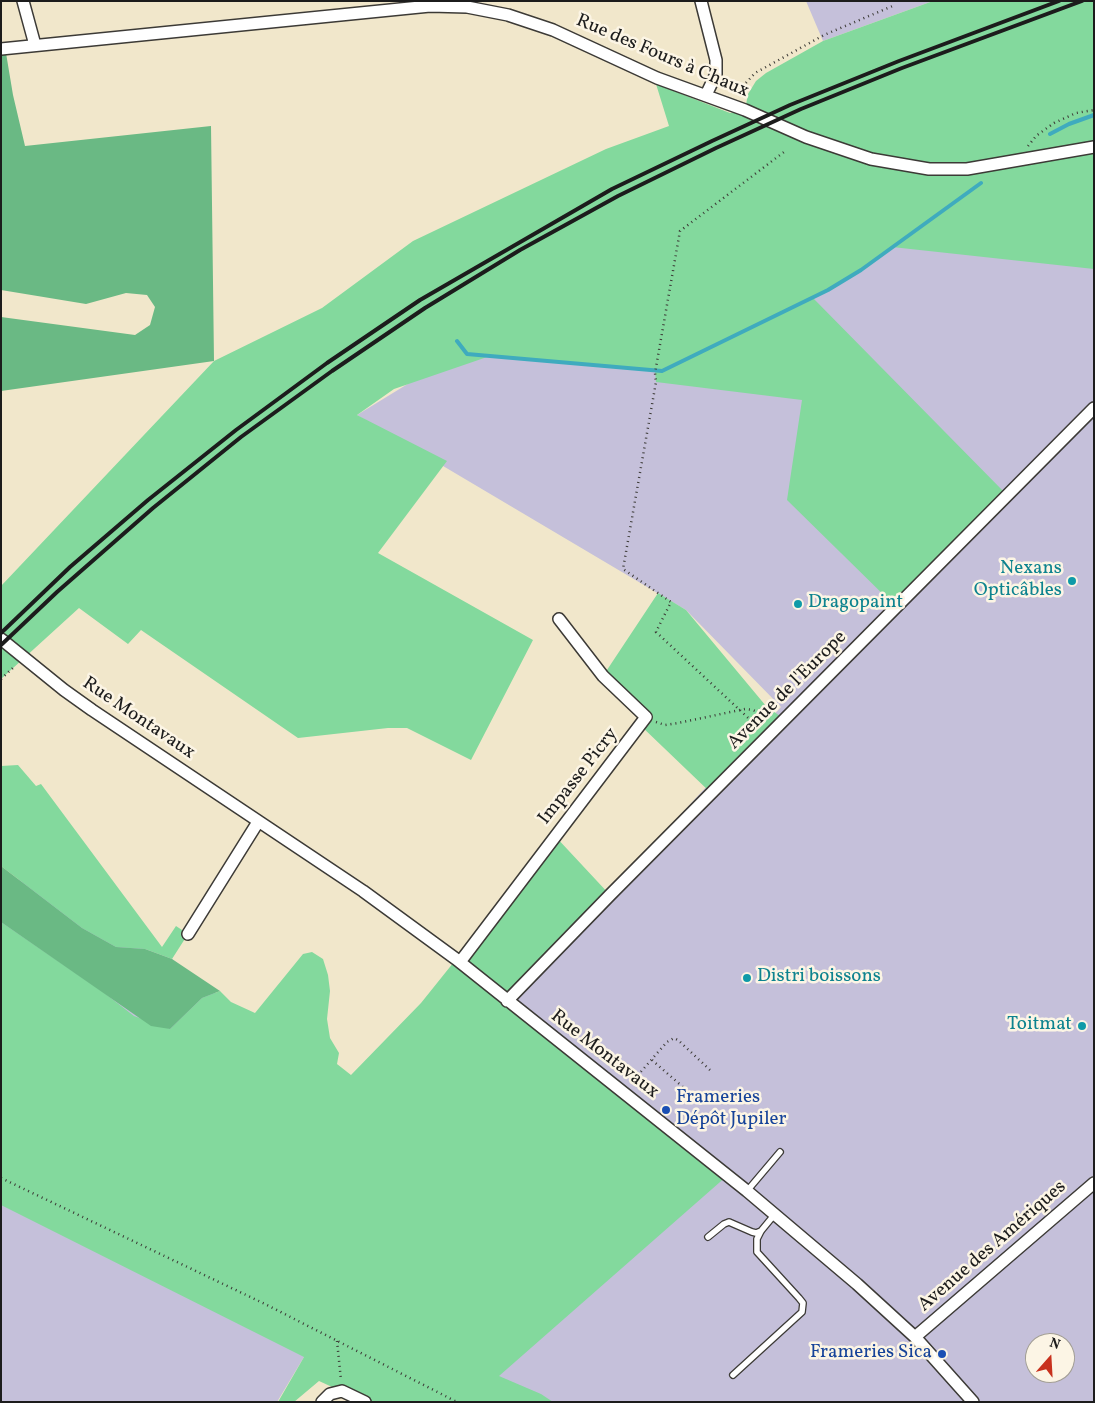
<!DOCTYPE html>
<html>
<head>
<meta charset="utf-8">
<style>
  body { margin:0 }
  #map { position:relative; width:1095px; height:1403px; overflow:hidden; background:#f1e7cb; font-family:Vollkorn,serif }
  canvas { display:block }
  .frame { position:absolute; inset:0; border:2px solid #1c1c1c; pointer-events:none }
  .north { position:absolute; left:1025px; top:1333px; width:50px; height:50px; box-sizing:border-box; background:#fcf5e5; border:1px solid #a29e95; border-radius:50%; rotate:19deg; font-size:14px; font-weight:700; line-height:20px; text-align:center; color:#1c1c1c }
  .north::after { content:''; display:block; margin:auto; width:18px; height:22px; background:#c8321e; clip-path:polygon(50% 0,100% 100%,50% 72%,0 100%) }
</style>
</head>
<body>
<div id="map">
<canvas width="1095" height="1403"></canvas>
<div class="frame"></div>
<div class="north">N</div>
</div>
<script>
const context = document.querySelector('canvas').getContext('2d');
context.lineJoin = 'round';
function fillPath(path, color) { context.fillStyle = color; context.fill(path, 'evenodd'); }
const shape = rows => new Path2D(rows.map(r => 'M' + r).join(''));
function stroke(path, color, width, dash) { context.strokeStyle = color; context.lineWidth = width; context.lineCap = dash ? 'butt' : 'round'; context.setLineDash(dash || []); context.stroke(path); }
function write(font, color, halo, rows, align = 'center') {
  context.font = font + ' Vollkorn,serif'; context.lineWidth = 5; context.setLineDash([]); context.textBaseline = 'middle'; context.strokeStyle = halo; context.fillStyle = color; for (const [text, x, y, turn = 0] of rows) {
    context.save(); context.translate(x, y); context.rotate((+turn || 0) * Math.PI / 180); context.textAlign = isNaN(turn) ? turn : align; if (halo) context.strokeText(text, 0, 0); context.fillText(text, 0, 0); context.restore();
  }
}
fillPath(shape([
  [806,1,933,1,823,41],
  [1094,11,1094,1402,391,1402,304,1357,277,1402,1,1402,1,870,145,949,172,959,320,1075,352,1075,507,1000,781,707,686,610,357,415,406,385],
  [1035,1343,1065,1343,1065,1373,1035,1373]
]), '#c5c0da');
fillPath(shape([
  [933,1,1094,1,1094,269,892,247,861,270,813,298,1007,495,896,607,787,500,802,400,656,382,655,370,490,356,394,389,357,415,447,461,378,553,533,640,471,760,407,728,388,728,298,738,141,630,128,644,79,608,1,679,1,586,214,361,322,308,413,241,606,149,669,126,656,84,730,113,745,110,748,94,756,81,766,73,823,41],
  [658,593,686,610,766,706,784,719,711,793,640,725,646,717,603,676],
  [18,765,36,786,41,784,162,947,176,926,188,934,172,959,145,949,116,947,82,928,1,866,1,766],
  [555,836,610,895,507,1001,728,1175,499,1376,541,1394,553,1402,365,1402,319,1381,294,1402,278,1402,304,1357,1,1205,1,922,103,992,134,1016,170,1029,202,998,220,991,231,1002,255,1013,303,954,312,952,323,959,328,975,330,991,327,1019,330,1038,339,1053,337,1064,351,1075,421,1003]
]), '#83d99d');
fillPath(shape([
  [6,53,13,95,25,146,211,126,214,361,1,391,1,317,135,335,150,325,155,307,147,295,126,293,86,304,1,290,1,54],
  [1,866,82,928,116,947,145,949,172,959,220,991,202,998,170,1029,151,1026,1,922]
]), '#6ab984');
stroke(shape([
  [1050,134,1069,124,1094,115],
  [457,341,467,354,662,371,828,290,861,270,981,183]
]), '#3fabbe', 4);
const lane = shape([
  [747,1191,780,1152],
  [708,1237,724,1224,729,1222,752,1232,756,1233,761,1231],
  [733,1375,802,1312,803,1303,799,1298,757,1252,757,1239,761,1231,775,1214]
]);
const street = shape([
  [23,1,35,45],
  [701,1,716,60,716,74,706,95],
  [1,49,430,6,467,7,508,15,553,30,657,78,745,110,806,137,871,159,929,169,967,169,1094,147],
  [1,639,64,690,92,710,363,891,456,959,747,1191,857,1284,915,1337,973,1402],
  [188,934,258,822],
  [460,962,646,717,603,676,559,619],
  [507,1001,610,895,1094,408],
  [915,1337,1094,1183],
  [322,1402,330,1394,342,1391,365,1402]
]);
stroke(lane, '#3c3a36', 8);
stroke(street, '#3c3a36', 14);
stroke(shape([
  [742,97,744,85,755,73,766,67,824,35,895,5],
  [1028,146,1036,136,1054,123,1076,113,1094,110],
  [1,679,15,666],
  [656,722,665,725,678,723,745,709,753,710,770,718],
  [759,728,656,632,671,602,623,569,656,382,655,373,680,231,784,152],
  [652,1060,684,1088],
  [631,1083,667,1042,674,1038,678,1040,710,1070],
  [1,1178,265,1304,457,1402],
  [337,1341,341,1380]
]), '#3c3a36', 2.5, [1, 4]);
stroke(lane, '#fff', 5.5);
stroke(street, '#fff', 11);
stroke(shape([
  [1,633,70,567,148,500,236,430,327,363,420,300,612,189,712,141,790,105,899,61,1059,1],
  [1,645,57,592,153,508,241,437,332,371,425,308,520,250,618,196,716,148,801,109,902,68,1082,1]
]), '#1c1c1c', 4);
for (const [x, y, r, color] of [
  [1072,581,5,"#0f9aa8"],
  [798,604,5,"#0f9aa8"],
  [747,978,5,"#0f9aa8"],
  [1082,1026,5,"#0f9aa8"],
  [666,1110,5,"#1a4fb4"],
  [942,1354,5,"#1a4fb4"]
]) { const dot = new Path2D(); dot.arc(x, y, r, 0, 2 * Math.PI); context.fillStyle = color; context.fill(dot); stroke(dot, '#fcf5e5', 2); }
write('19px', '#1c1c1c', '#fcf5e5', [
  ["Rue des Fours à Chaux",662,57,23],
  ["Avenue de l'Europe",788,691,-45],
  ["Rue Montavaux",138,719,34],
  ["Impasse Picry",579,777,-52],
  ["Rue Montavaux",604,1055,38],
  ["Avenue des Amériques",993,1247,-41]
]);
write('19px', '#0d838f', '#fcf5e5', [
  ["Nexans",1062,570],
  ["Opticâbles",1062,592],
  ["Dragopaint",808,604,"left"],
  ["Distri boissons",757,978,"left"],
  ["Toitmat",1072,1026]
], 'right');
write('19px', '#164399', '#fcf5e5', [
  ["Frameries",676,1099],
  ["Dépôt Jupiler",676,1121],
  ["Frameries Sica",932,1354,"right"]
], 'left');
</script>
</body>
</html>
